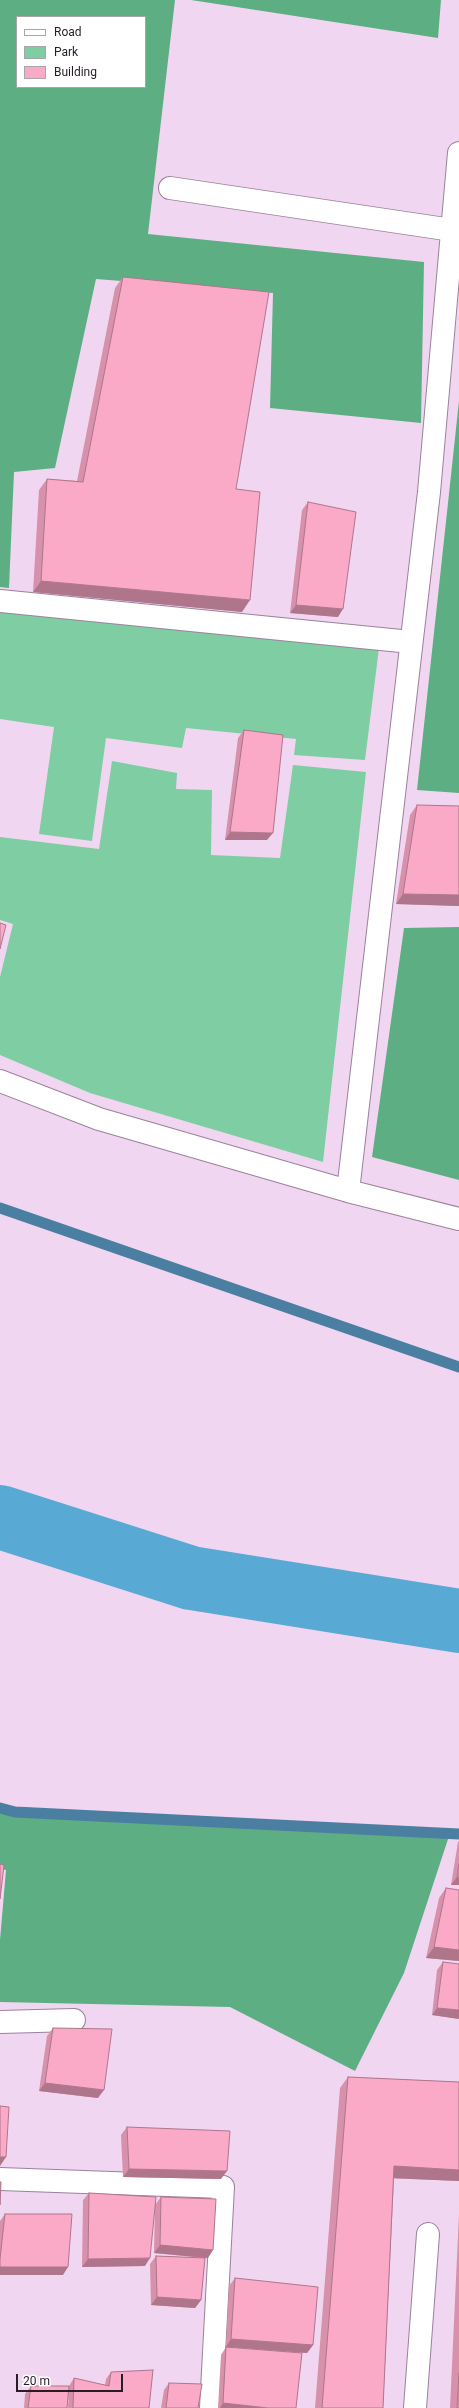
<!DOCTYPE html>
<html>
<head>
<meta charset="utf-8">
<style>
  body { margin:0 }
  #map { position:relative; width:459px; height:2408px; overflow:hidden; background:#f1d6f2; font-family:Roboto,sans-serif }
  canvas { display:block }
  .legend { position:absolute; left:16px; top:16px; width:130px; height:72px; box-sizing:border-box; background:#fff; border:1px solid #a9a5a9; margin:0; padding:5px 7px; list-style:none; font-size:12px; color:#271d27 }
  .legend li { display:flex; align-items:center; gap:8px; height:20px }
  .legend b { width:20px; border:1px solid #a9a5a9 }
  .scale { position:absolute; left:16px; top:2374px; width:107px; height:18px; box-sizing:border-box; border:2px solid #271d27; border-top:0; padding-left:5px; font-size:12px; line-height:14px; white-space:nowrap; color:#271d27; -webkit-text-stroke:3px #fff; paint-order:stroke }
</style>
</head>
<body>
<div id="map">
<canvas width="459" height="2408"></canvas>
<ul class="legend">
<li><b style="height:5px;background:#fff"></b>Road</li>
<li><b style="height:11px;background:#7fcda3"></b>Park</li>
<li><b style="height:11px;background:#faa9c6"></b>Building</li>
</ul>
<div class="scale">20 m</div>
</div>
<script>
const context = document.querySelector('canvas').getContext('2d');
context.lineJoin = 'round';
function fillPath(path, color) { context.fillStyle = color; context.fill(path, 'evenodd'); }
const shape = rows => new Path2D(rows.map(r => 'M' + r).join(''));
function stroke(path, color, width, dash) { context.strokeStyle = color; context.lineWidth = width; context.lineCap = dash ? 'butt' : 'round'; context.setLineDash(dash || []); context.stroke(path); }
fillPath(shape([
  [0,610,379,648,365,760,294,755,296,739,186,728,182,748,106,738,92,841,39,834,54,727,0,719],
  [112,761,177,773,176,789,212,790,211,855,280,858,293,765,366,772,323,1162,90,1093,0,1055,0,977,13,924,0,920,0,837,99,849]
]), '#7fcda3');
fillPath(shape([
  [0,0,175,0,148,234,424,262,421,423,270,408,273,293,96,279,55,468,14,472,9,588,0,587],
  [17,17,145,17,145,87,17,87],
  [191,0,441,0,438,38],
  [459,401,459,793,417,790],
  [459,927,459,1180,372,1157,404,928],
  [0,1808,15,1812,450,1833,404,1973,355,2071,230,2007,0,2002,0,1940,6,1870,0,1869]
]), '#5eae84');
stroke(shape([
  [0,1208,459,1367],
  [0,1808,15,1812,459,1834]
]), '#4a7fa1', 11);
stroke(shape([
  [0,1517,191,1578,459,1621]
]), '#59a9d5', 64);
const minor = shape([
  [170,188,452,230],
  [0,601,411,642],
  [0,1081,99,1119,348,1191,459,1219],
  [348,1191,429,492,459,153],
  [0,2022,74,2020],
  [0,2179,223,2187,211,2408],
  [415,2408,428,2234]
]);
stroke(minor, '#9b829c', 24);
stroke(minor, '#fff', 22);
fillPath(shape([
  [123,277,236,489,242,612,33,592,39,490,47,479,77,481,115,288],
  [308,502,338,617,290,613,302,510],
  [244,730,267,840,225,840,238,738],
  [417,805,459,906,396,904,410,815],
  [459,1841,459,1885,451,1885,458,1842],
  [446,1888,459,1961,426,1958,439,1898],
  [443,1962,459,2019,432,2015,437,1970],
  [53,2028,98,2098,39,2091,47,2036],
  [348,2077,459,2082,459,2181,394,2178,383,2408,315,2408,340,2088],
  [127,2127,221,2179,123,2177,121,2135],
  [89,2193,145,2266,82,2267,83,2200],
  [161,2197,208,2258,205,2258,201,2300,195,2308,151,2305,150,2264,156,2256,203,2258,154,2253,155,2205],
  [5,2214,63,2275,0,2275,0,2221],
  [459,2214,459,2408,450,2408],
  [235,2278,313,2345,307,2353,235,2347,296,2408,218,2408,221,2355,226,2347,229,2286],
  [111,2372,149,2408,68,2408,69,2392,67,2408,24,2408,25,2394,31,2386,69,2386,74,2378,105,2385,106,2379],
  [169,2383,198,2408,161,2408,164,2390]
]), '#d791aa');
fillPath(shape([
  [41,581,250,600,242,612,33,592],
  [296,605,343,609,338,617,290,613],
  [230,832,273,833,267,840,225,840],
  [403,894,459,895,459,906,396,904],
  [457,1877,459,1877,459,1885,451,1885],
  [434,1947,459,1950,459,1961,426,1958],
  [437,2008,459,2010,459,2019,432,2015],
  [45,2083,104,2090,98,2098,39,2091],
  [0,2157,6,2157,0,2166],
  [394,2166,459,2170,459,2181,386,2178],
  [129,2169,227,2171,221,2179,123,2177],
  [160,2245,213,2250,208,2258,154,2253],
  [150,2258,145,2266,82,2267,88,2259],
  [0,2267,68,2267,63,2275,0,2275],
  [157,2297,201,2300,195,2308,151,2305],
  [231,2339,313,2345,307,2353,226,2347],
  [223,2403,268,2408,220,2408]
]), '#af768b');
const building = shape([
  [123,277,269,292,236,489,260,492,250,600,41,581,47,479,83,482,123,277],
  [308,502,356,512,343,609,296,605,308,502],
  [244,730,283,735,273,833,230,832,244,730],
  [417,805,459,806,459,895,403,894,417,805],
  [0,923,6,925,0,949,0,923],
  [0,1864,4,1865,0,1899,0,1864],
  [459,1864,459,1877,457,1877,459,1864],
  [446,1888,459,1890,459,1950,434,1947,446,1888],
  [443,1962,459,1964,459,2010,437,2008,443,1962],
  [53,2028,112,2029,104,2090,45,2083,53,2028],
  [348,2077,459,2082,459,2170,394,2166,383,2408,322,2408,348,2077],
  [0,2106,9,2107,6,2157,0,2157,0,2106],
  [127,2127,230,2131,227,2171,129,2169,127,2127],
  [0,2182,1,2182,0,2205,0,2182],
  [89,2193,156,2197,150,2258,88,2259,89,2193],
  [161,2197,216,2199,213,2250,160,2245,161,2197],
  [5,2214,72,2214,68,2267,0,2267,0,2259,5,2214],
  [156,2256,205,2258,201,2300,157,2297,156,2256],
  [235,2278,318,2287,313,2345,231,2339,235,2278],
  [226,2347,302,2353,296,2408,268,2408,223,2403,226,2347],
  [153,2370,149,2408,73,2408,74,2378,109,2386,111,2372,153,2370],
  [459,2373,459,2408,457,2408,459,2373],
  [169,2383,202,2384,198,2408,166,2408,169,2383],
  [31,2386,69,2386,67,2408,28,2408,31,2386]
]);
fillPath(building, '#faa9c6');
stroke(building, '#af768b', 1);
</script>
</body>
</html>
